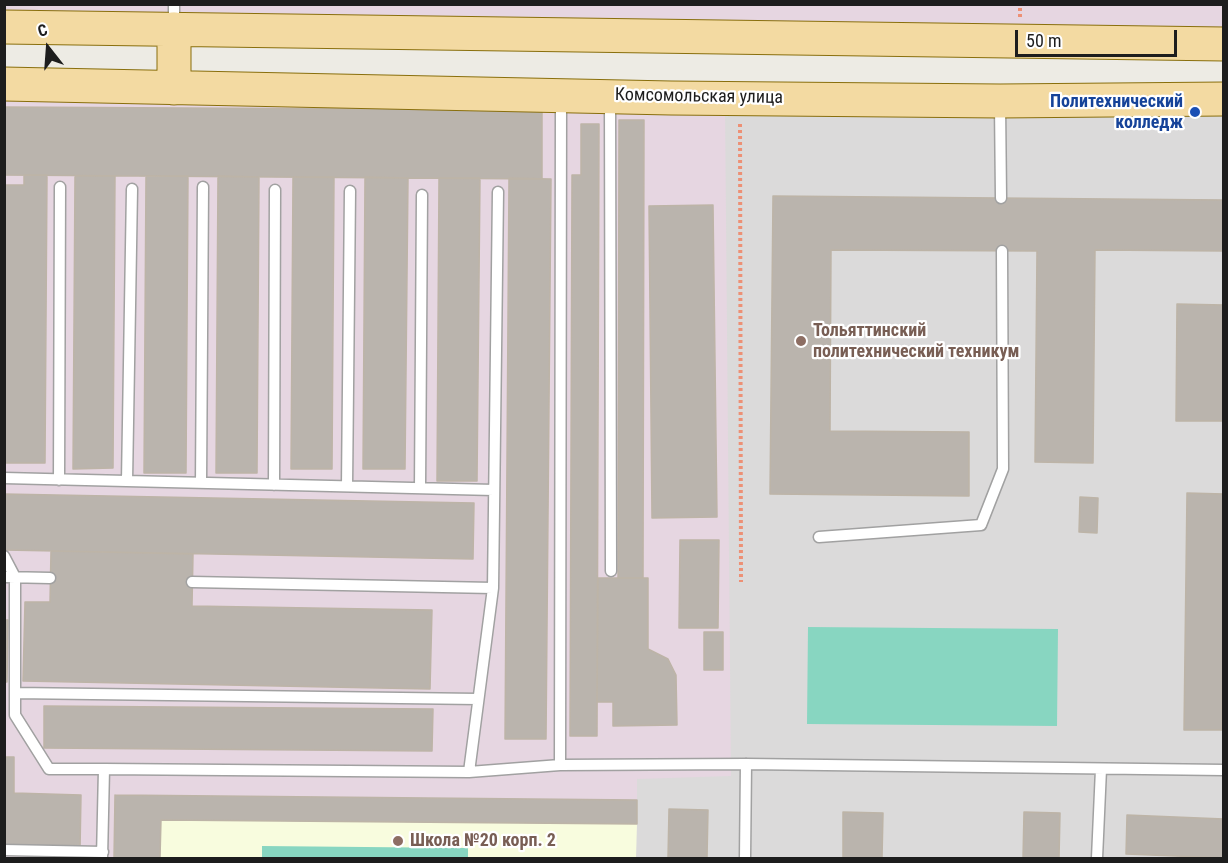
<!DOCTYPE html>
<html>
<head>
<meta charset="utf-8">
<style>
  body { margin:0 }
  #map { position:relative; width:1228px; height:863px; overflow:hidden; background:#edebe4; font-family:"Roboto Condensed",sans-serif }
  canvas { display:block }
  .frame { position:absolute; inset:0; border:6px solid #1d1d1d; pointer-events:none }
  .north { position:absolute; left:18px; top:18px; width:60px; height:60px; -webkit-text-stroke:4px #fff; paint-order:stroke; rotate:343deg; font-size:16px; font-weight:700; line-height:24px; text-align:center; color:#1d1d1d }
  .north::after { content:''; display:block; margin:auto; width:21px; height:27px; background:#1d1d1d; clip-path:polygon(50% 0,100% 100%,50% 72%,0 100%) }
  .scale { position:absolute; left:1015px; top:30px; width:162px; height:27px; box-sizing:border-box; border:3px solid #1d1d1d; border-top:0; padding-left:8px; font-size:18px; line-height:21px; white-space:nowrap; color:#1d1d1d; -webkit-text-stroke:4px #fff; paint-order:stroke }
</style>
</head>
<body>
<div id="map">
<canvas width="1228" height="863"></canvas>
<div class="frame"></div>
<div class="north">С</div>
<div class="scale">50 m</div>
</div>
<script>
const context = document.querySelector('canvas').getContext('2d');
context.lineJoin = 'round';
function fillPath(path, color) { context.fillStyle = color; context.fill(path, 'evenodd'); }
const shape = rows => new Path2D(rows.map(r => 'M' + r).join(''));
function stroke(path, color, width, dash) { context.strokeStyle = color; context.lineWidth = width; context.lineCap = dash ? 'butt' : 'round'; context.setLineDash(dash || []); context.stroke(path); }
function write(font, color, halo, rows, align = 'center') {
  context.font = font + ' "Roboto Condensed",sans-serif'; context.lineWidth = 4.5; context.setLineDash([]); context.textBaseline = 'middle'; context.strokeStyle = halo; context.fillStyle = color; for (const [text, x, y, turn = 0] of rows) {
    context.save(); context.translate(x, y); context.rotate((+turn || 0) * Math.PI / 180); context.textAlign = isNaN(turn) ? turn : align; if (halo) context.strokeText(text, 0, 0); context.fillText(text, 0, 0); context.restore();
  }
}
fillPath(shape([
  [725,106,1223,115,1223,858,160,858,161,820,637,824,637,779]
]), '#dbdada');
fillPath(shape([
  [5,4,1224,5,1223,36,5,26],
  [5,96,725,106,731,776,637,779,637,824,161,820,160,858,5,858]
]), '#e6d6e1');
fillPath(shape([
  [161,820,637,824,636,858,160,858]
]), '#f8fcde');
fillPath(shape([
  [808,627,1058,629,1057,726,807,724],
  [262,846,468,848,468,858,262,858]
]), '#88d6c1');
const building = shape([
  [4,107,542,110,542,179,4,175,4,107],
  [619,120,644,120,643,578,618,578,619,120],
  [581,124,599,124,597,736,570,736,572,175,581,175,581,124],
  [24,175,47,175,45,463,4,463,4,185,24,185,24,175],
  [75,176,115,176,113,468,73,469,75,176],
  [146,176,188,176,186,473,144,473,146,176],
  [218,176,259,177,257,473,216,473,218,176],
  [293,177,334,177,332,469,291,469,293,177],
  [365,177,408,178,405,469,363,469,365,177],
  [439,178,480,178,477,481,437,481,439,178],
  [509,178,551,179,546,739,505,739,509,178],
  [773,196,1224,200,1224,251,1095,250,1093,463,1035,462,1037,251,831,250,830,431,969,432,969,496,770,494,773,196],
  [713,205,717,517,652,518,649,206,713,205],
  [1177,304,1224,305,1224,421,1176,421,1177,304],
  [1187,493,1224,494,1222,730,1184,730,1187,493],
  [4,494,474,503,473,559,4,550,4,494],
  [1080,497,1098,498,1097,533,1079,532,1080,497],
  [680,540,719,540,718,628,679,628,680,540],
  [51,551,193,554,192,606,432,610,430,689,23,681,25,602,50,602,51,551],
  [598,578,648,578,648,649,668,659,676,675,677,725,613,726,613,702,597,702,598,578],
  [4,620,8,620,7,682,4,682,4,620],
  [704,632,723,632,723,670,704,670,704,632],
  [44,706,433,709,432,751,44,748,44,706],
  [4,757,14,757,14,793,81,795,80,850,4,848,4,757],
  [115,795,637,800,637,824,161,820,160,858,114,858,115,795],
  [669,809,708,810,707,858,668,858,669,809],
  [843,812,883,813,882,858,843,858,843,812],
  [1024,812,1060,813,1059,858,1023,858,1024,812],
  [1127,815,1224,819,1224,858,1126,854,1127,815]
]);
fillPath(building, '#bab4ad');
stroke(building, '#bdb4a7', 1.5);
const service = shape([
  [174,4,174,26],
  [610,99,611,571],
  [1000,105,1001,198],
  [4,478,494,490],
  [59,480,60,187],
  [127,481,132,189],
  [201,483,203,187],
  [274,485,275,190],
  [347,486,350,191],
  [420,488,422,195],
  [819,537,981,525,1003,469,1002,251],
  [4,556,15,577,15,715,49,769,104,769],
  [4,577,50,578],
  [192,582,493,588,469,772],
  [493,588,498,192],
  [15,693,478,699],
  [560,765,561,98],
  [4,850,103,852],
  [102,858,104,769,469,772,560,765,746,764,1224,770],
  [745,858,746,764],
  [1097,858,1101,769]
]);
const primary = shape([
  [4,27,1224,44],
  [4,84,671,98,1000,101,1224,99],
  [174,88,174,29]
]);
stroke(service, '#a1a1a1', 13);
stroke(primary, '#896f0d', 35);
stroke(shape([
  [1020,17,1020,4],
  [740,124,741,582]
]), '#ed9075', 4, [3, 3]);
stroke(service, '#fff', 10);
stroke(primary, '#f3daa2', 33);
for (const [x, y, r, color] of [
  [1195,112,6,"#1a4fb4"],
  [801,341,6,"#8d6e63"],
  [398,841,6,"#8d6e63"]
]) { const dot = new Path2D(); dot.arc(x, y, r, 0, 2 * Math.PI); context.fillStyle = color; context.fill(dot); stroke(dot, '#fff', 2); }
write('18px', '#1d1d1d', '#fff', [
  ["Комсомольская улица",699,97,1]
]);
write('bold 18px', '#164399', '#fff', [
  ["Политехнический",1183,102],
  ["колледж",1183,123]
], 'right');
write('bold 18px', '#785e54', '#fff', [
  ["Тольяттинский",813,331],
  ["политехнический техникум",813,352],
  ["Школа №20 корп. 2",410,841]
], 'left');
</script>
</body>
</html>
